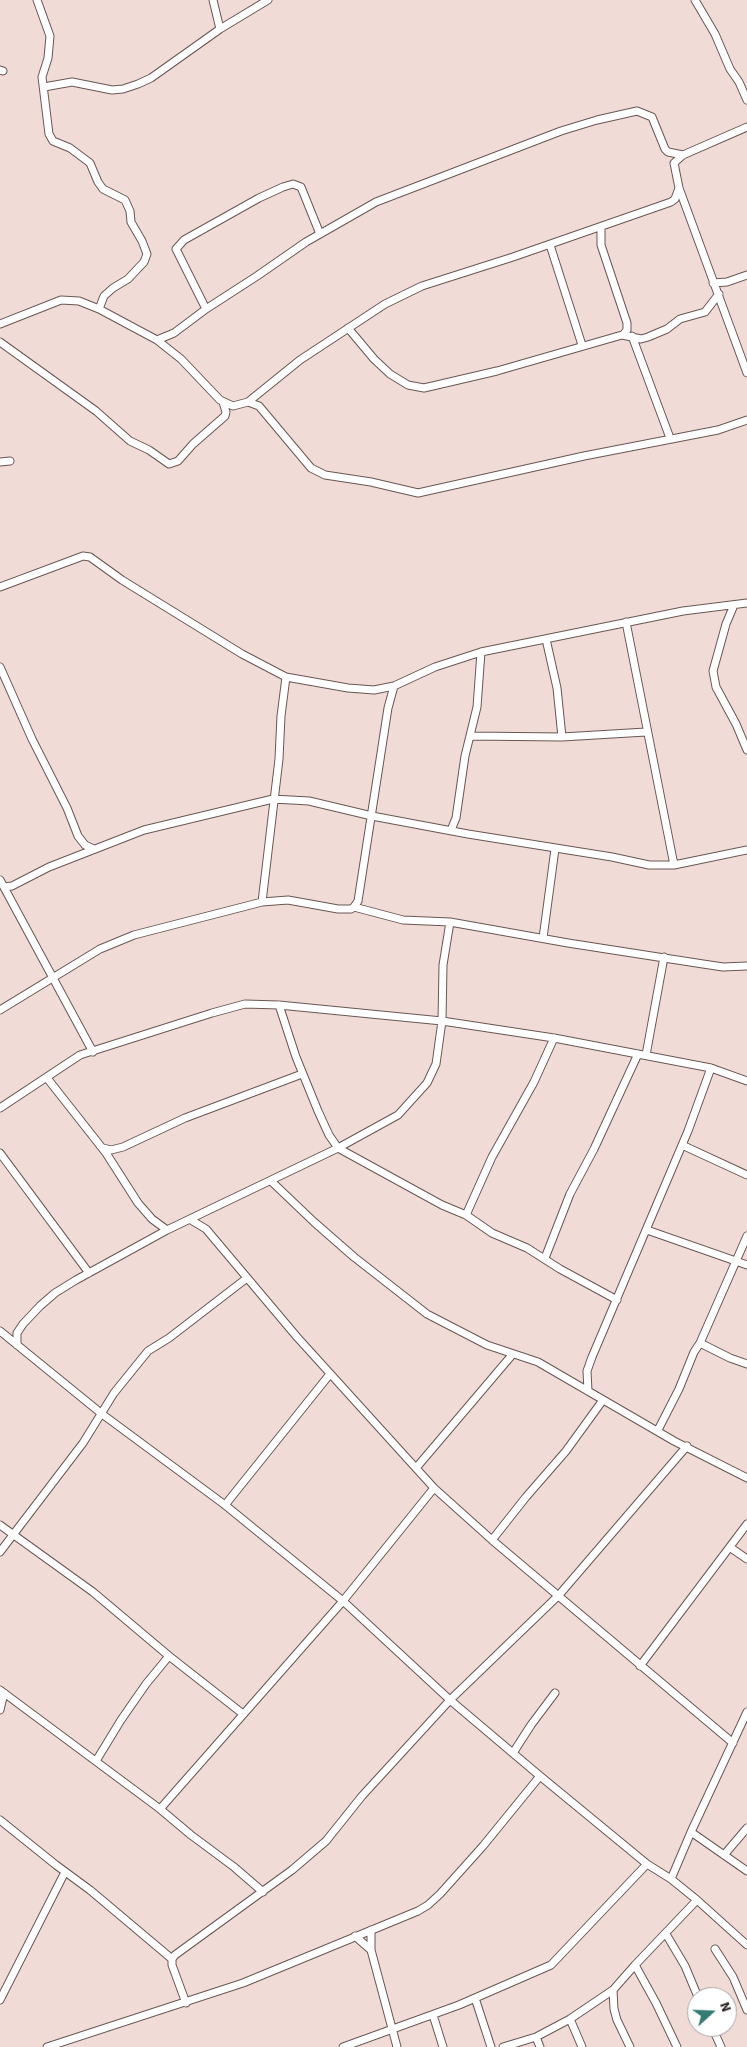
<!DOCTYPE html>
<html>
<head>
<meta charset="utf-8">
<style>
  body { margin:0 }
  #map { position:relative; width:747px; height:2047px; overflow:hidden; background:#f1dbd7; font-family:"Source Sans 3",sans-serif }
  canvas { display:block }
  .north { position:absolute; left:687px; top:1987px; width:50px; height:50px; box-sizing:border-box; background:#fff; border:1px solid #a7a4a3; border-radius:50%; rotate:70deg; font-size:14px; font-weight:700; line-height:20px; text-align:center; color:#221b19 }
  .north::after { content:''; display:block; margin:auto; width:18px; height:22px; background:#357b72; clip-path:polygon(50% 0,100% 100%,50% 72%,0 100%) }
</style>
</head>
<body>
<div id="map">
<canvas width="747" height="2047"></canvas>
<div class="north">N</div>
</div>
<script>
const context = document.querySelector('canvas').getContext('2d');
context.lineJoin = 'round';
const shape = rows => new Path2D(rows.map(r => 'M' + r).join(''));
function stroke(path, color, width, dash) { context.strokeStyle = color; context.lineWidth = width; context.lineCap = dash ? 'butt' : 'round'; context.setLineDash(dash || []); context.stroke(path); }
const street = shape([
  [37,0,50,36,48,58,42,77,49,134,53,141,70,148,90,163,98,182,103,189,125,200,130,211,131,222,142,241,147,254,144,262,128,279,113,288,104,296,99,309],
  [213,0,220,29],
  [695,0,715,34,730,69,739,82,747,100],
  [0,70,3,71],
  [44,87,72,82,112,90,123,89,138,84,151,78,220,29,268,0],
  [747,127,683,155,674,163,679,188,747,373],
  [601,227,601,245,627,323,627,330,623,335],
  [550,245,582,345],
  [713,283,727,282,747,275],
  [206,309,176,249,184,240,259,198,283,187,293,184,301,187,320,234],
  [0,324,61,300,79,301,99,309,157,340,181,359,220,400,233,406,248,402,300,360,385,304,422,286,513,257,671,202,675,199,679,188],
  [348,328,374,359,390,374,408,385,424,388,497,371,622,335,641,339,648,337,667,329,680,319,705,312,719,294],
  [632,336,670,438],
  [157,340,174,333,206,309,257,276,306,242,376,202,561,131,597,120,637,111,652,117,665,149,668,152,683,155],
  [0,342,96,411,130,441,149,450,169,464,178,461,193,444,225,416,226,412,223,402],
  [248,402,259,406,311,468,325,475,371,482,418,493,584,456,718,430,747,420],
  [0,462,10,461],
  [0,587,75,559,83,556,90,557,122,580,242,654,286,677,348,688,374,690,394,686,435,667,481,652,683,611,747,603],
  [734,605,726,624,713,671,716,687,736,724,747,750],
  [626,622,674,865],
  [546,639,557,688,562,737],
  [0,667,32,739,67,808,78,836,85,845,94,849],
  [470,736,562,737,646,732],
  [451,830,456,818,465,756,477,707,481,652],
  [0,880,93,1052],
  [4,887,12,886,49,867,144,830,273,799,309,801,372,816,468,834,612,857,649,865,674,865,747,850],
  [262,902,279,759,281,716,286,677],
  [354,907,403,920,450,922,568,943,703,964,723,967,747,966],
  [543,938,555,849],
  [279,1005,296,1057,318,1111,329,1135,338,1148,442,1205,466,1215,492,1233,527,1248,560,1269,617,1300],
  [0,1010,100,949,134,935,262,902,288,900,338,909,351,909,354,907,358,901,388,708,394,686],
  [646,1055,664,957],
  [47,1078,106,1153,138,1203,152,1219,167,1230],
  [0,1108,80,1055,212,1013,245,1004,279,1005,442,1021,554,1038,711,1068,747,1081],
  [682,1145,747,1175],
  [103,1148,111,1150,123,1147,185,1118,302,1074],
  [0,1153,89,1273],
  [271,1181,314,1222,354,1257,427,1314,487,1345,538,1362,674,1441,747,1478],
  [466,1215,492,1157,534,1082,554,1038],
  [191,1220,206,1229,297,1337,434,1488,492,1540,733,1743],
  [647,1230,747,1265],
  [545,1258,570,1194,594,1149,638,1054],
  [0,1331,102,1414,225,1505,343,1601,450,1700,540,1776,647,1864,671,1879,697,1900,747,1945],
  [700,1343,730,1358,747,1364],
  [17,1345,17,1333,23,1324,40,1306,55,1293,76,1280,167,1230,338,1148,398,1115,427,1083,436,1064,442,1021,443,965,450,922],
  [588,1391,587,1371,592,1357,688,1131,711,1068],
  [658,1430,679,1389,694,1352,700,1343,747,1236],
  [416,1468,512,1355],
  [225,1505,330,1374],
  [0,1525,93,1592,169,1656,243,1714],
  [492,1540,526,1497,566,1451,603,1400],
  [731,1548,747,1559],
  [0,1552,83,1443,114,1393,148,1351,169,1338,247,1278],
  [640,1666,747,1524],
  [0,1690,160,1809,191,1835,234,1867,263,1892],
  [0,1710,4,1693],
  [513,1753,531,1725,555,1693],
  [96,1761,121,1720,146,1684,169,1656],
  [160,1809,343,1601,434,1488],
  [0,1820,56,1865,90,1890,172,1959],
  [691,1832,747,1871],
  [724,1855,747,1828],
  [671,1879,691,1832,747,1712],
  [371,1930,371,1950,397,2047],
  [666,1934,685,1966,698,1997],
  [355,1936,371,1950],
  [715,1949,733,1977,747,2010],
  [635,1965,656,2003,677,2047],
  [613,1990,614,2009,617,2020,630,2047],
  [475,1998,491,2047],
  [0,2000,65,1872],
  [186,2003,172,1965,172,1959,175,1955,292,1870,326,1841,362,1796,450,1700,559,1595,687,1446],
  [433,2015,443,2047],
  [570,2019,582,2047],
  [712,2027,721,2047],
  [536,2037,540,2047],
  [47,2047,243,1983,418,1911,428,1905,440,1894,483,1846,540,1776],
  [343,2047,459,2005,551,1965,647,1864],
  [503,2047,536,2037,570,2019,613,1990,635,1965,697,1900]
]);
stroke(street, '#695754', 9);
stroke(street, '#fff', 7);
</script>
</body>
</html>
